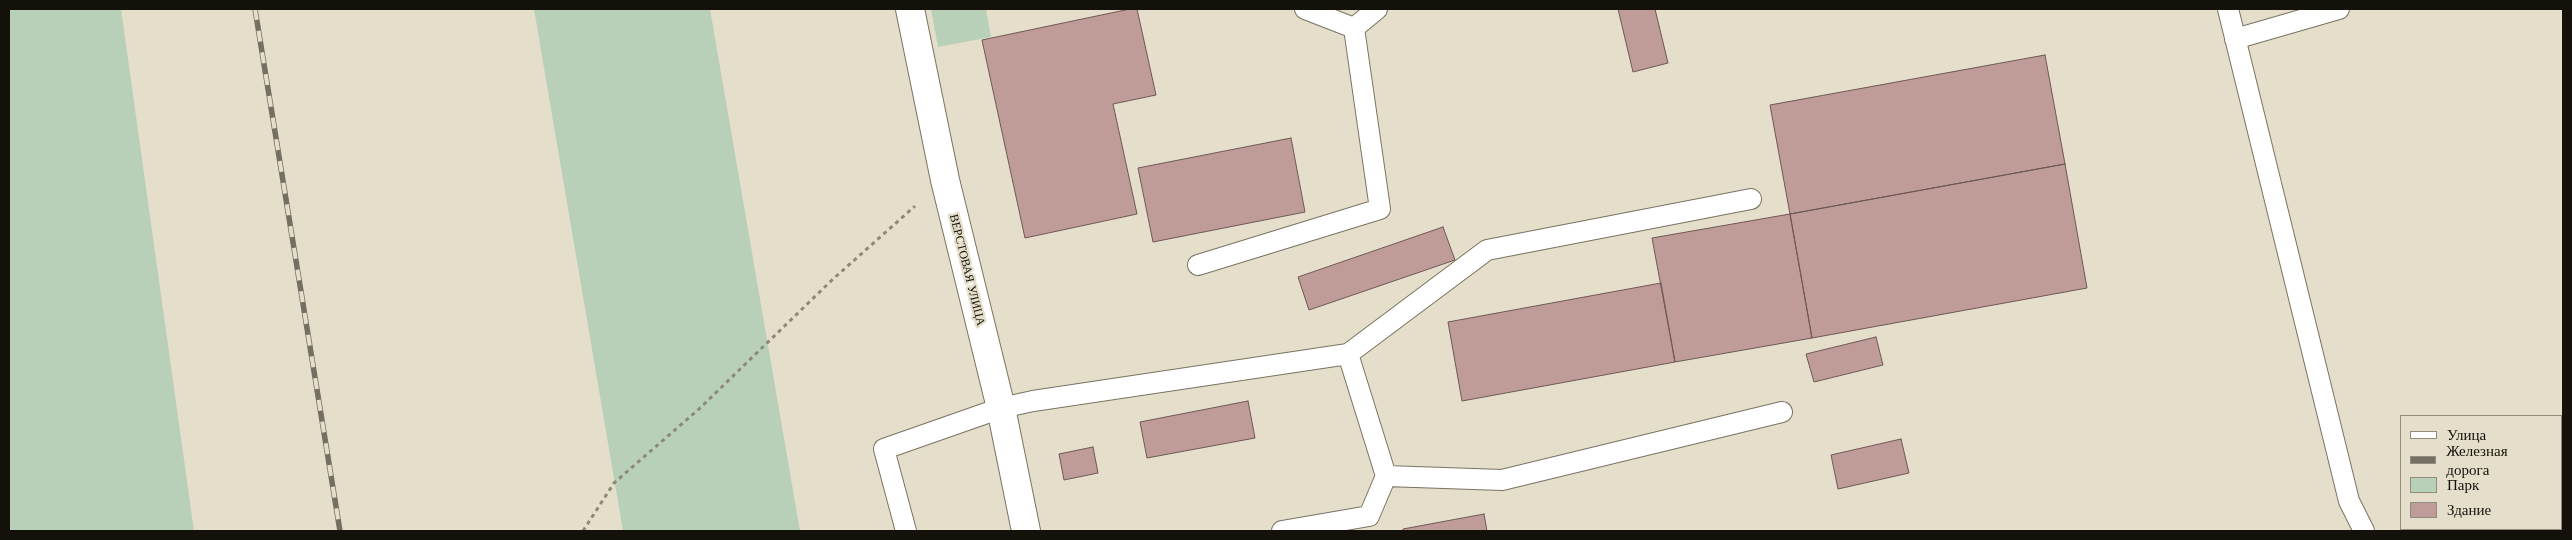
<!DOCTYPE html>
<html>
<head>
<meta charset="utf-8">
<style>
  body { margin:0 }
  #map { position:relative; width:2572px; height:540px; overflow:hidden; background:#e5deca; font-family:"Libre Baskerville",serif }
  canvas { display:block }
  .frame { position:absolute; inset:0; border:10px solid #13110a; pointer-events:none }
  .legend { position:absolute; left:2400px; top:415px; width:162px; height:115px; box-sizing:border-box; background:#e5deca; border:1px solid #918c7d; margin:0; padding:6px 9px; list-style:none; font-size:15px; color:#13110a }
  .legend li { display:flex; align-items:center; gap:10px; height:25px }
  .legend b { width:25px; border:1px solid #918c7d }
</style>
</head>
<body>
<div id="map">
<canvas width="2572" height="540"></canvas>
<div class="frame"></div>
<ul class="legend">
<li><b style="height:6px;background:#fff"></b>Улица</li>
<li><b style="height:6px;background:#746f62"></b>Железная дорога</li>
<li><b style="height:14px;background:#b8d0b8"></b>Парк</li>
<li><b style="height:14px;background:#c09c99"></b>Здание</li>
</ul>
</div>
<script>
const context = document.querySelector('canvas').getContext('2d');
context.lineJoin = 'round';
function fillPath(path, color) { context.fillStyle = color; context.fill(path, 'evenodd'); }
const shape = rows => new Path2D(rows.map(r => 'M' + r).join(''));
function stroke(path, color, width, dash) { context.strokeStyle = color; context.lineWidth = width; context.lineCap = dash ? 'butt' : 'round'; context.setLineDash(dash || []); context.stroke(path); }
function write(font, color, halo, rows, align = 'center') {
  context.font = font + ' "Libre Baskerville",serif'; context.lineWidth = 4.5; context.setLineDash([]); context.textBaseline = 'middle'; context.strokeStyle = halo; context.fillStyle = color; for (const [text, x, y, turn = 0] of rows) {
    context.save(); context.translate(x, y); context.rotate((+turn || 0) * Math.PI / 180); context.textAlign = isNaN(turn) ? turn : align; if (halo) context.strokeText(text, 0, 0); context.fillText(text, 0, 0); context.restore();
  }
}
fillPath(shape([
  [9,9,121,9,194,531,9,531],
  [534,9,710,9,800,531,623,531],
  [931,9,986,9,991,37,938,47]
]), '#b8d0b8');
const building = shape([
  [1130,9,1137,9,1156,95,1113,104,1137,214,1025,238,982,40,1130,9],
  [1618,9,1655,9,1668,63,1633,72,1618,9],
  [2045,55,2065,164,1790,214,1770,105,2045,55],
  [1291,138,1305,212,1153,242,1138,168,1291,138],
  [2065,164,2087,288,1812,338,1790,214,2065,164],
  [1790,214,1812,338,1675,362,1652,238,1790,214],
  [1443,227,1455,260,1309,310,1298,277,1443,227],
  [1661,283,1675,362,1462,401,1448,322,1661,283],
  [1876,337,1883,365,1814,382,1806,354,1876,337],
  [1248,401,1255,438,1147,458,1140,422,1248,401],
  [1901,439,1909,473,1838,489,1831,455,1901,439],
  [1093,447,1098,473,1064,480,1059,454,1093,447],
  [1484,514,1487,531,1403,531,1403,529,1484,514]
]);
fillPath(building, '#c09c99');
stroke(building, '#6d5856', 1);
const lane = shape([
  [1305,9,1354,28,1377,9],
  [2228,9,2349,501,2364,531],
  [2235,39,2339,9],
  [1198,265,1380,209,1354,28],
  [1386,476,1502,480,1782,412],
  [906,531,884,449,1001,408,1033,401,1348,354,1487,250,1751,199],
  [1282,531,1369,516,1386,476,1348,354]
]);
const secondary = shape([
  [910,9,945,180,1001,408,1026,531]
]);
stroke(lane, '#7a7361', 22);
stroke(secondary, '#7a7361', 30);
stroke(shape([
  [583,531,614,483,699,409,832,280,915,206]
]), '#8d887a', 3, [4, 4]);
stroke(lane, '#fff', 20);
stroke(secondary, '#fff', 28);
const rail = shape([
  [255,9,340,531]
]);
stroke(rail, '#746f62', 5.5);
stroke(rail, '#e5deca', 4, [11]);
write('12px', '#13110a', '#e5deca', [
  ["ВЕРСТОВАЯ УЛИЦА",967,270,76]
]);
</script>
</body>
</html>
